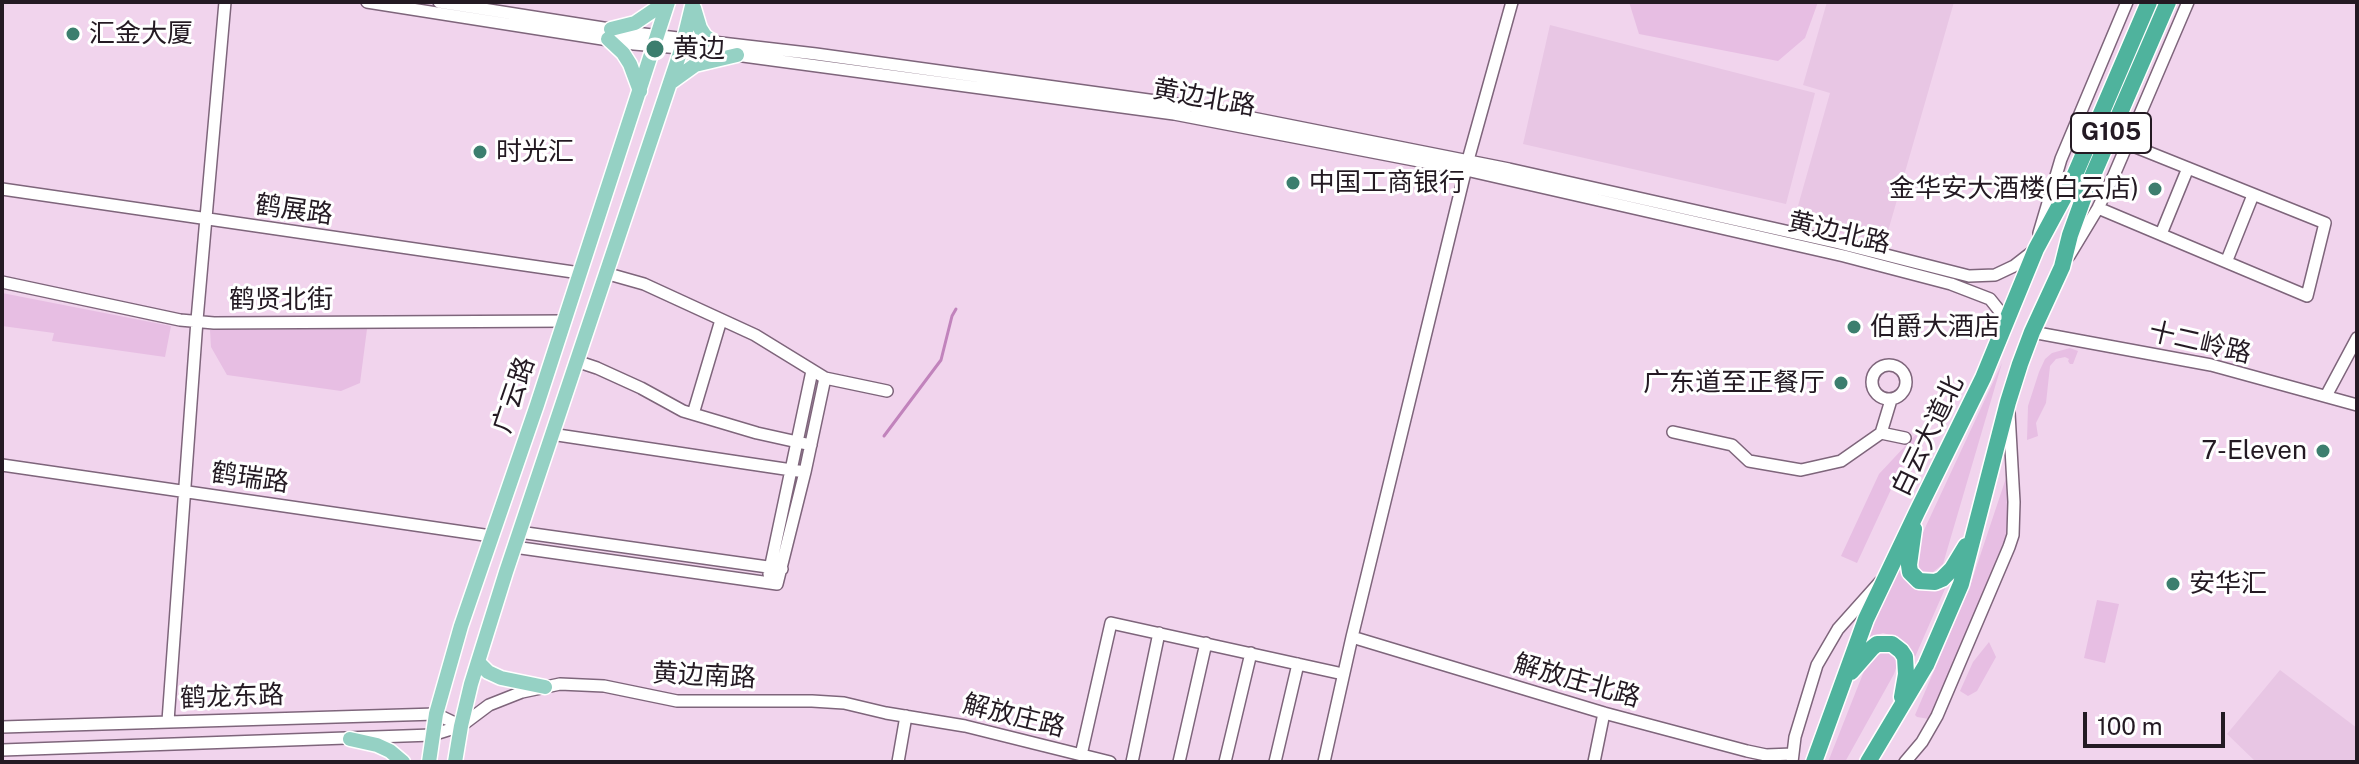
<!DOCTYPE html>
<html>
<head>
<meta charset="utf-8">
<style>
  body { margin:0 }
  #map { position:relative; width:2359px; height:764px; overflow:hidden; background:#f1d4ed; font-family:"Public Sans",sans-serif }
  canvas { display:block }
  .frame { position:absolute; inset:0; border:4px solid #241a23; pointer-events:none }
  .scale { position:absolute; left:2083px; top:712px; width:142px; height:36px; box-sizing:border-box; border:4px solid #241a23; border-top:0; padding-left:10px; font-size:24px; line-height:28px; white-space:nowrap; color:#241a23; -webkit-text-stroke:6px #fff; paint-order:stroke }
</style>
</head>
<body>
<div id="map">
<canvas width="2359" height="764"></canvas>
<div class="frame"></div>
<div class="scale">100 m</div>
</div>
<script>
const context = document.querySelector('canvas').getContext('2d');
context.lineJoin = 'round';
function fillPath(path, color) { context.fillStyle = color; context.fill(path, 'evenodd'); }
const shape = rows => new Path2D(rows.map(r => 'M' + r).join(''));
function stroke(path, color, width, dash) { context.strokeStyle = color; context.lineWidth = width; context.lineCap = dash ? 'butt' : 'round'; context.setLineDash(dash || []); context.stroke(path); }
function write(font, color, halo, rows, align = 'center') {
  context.font = font + ' "Public Sans","Noto Sans SC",sans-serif'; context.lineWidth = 6; context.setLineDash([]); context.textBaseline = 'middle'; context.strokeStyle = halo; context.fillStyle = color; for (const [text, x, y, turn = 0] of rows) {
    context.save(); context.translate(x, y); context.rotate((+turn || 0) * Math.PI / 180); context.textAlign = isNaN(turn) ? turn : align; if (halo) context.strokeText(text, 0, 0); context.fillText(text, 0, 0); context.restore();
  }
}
fillPath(shape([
  [1827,2,1954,2,1884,245,1794,220,1830,93,1803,85],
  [1550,25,1815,93,1786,204,1523,144],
  [2280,670,2357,728,2357,762,2256,762,2227,734]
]), '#e8c6e4');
fillPath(shape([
  [1629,2,1818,2,1805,38,1778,61,1639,34],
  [2,293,171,326,165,357,52,341,54,333,2,326],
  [367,329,360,383,341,391,227,375,211,347,210,330],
  [2070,348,2078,351,2073,364,2070,364,2068,361,2069,359,2065,357,2056,359,2050,366,2046,403,2036,423,2038,436,2027,440,2028,406,2039,372,2045,359,2052,353],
  [2002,363,1943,564,1933,572,1921,571,1914,555,1918,543],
  [1951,397,1900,470,1857,563,1841,556,1879,474],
  [2006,478,2008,532,1932,714,1929,719,1917,717,1915,715,1969,589],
  [1901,560,1903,569,1948,582,1915,657,1908,646,1897,637,1883,633,1870,637,1867,636],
  [2097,600,2119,604,2105,663,2084,658],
  [1989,642,1996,657,1977,691,1968,696,1960,691,1973,662],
  [1880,651,1888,652,1895,656,1897,665,1894,674,1845,762,1828,762,1866,666]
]), '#e7bee3');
stroke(shape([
  [884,436,941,360,952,316,956,309]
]), '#c183bc', 3);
const minor = shape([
  [367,2,634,44,691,49,1174,114,1466,170,1844,256,1951,284,1990,299,2002,314,2006,325],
  [439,2,635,33,816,54,1192,106,1509,169,1839,243,1969,276,1995,275,2014,266,2032,252],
  [2,189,580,273],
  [2098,208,2307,296,2325,223,2128,144],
  [2039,233,2061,159,2127,2],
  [2161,234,2188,168],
  [2069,256,2098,208,2114,175,2188,2],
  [2227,260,2253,195],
  [605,273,644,284,755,335,825,378,887,391],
  [2,282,180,320,214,323,565,321],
  [2032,332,2211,365,2357,405],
  [576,361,597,368,641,388,683,411,757,433,811,445],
  '1872 382a17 17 0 1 1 34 0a17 17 0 1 1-34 0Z',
  [2326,396,2357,338],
  [693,414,721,320],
  [1673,432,1732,445,1749,461,1801,470,1841,461,1881,433,1891,400],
  [1881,433,1905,438],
  [551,434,805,472],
  [2,465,491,536],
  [519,532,782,569],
  [514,547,777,584,805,472,825,378],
  [769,574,812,371],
  [1352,637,1604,713,1747,751,1766,755,1793,754],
  [168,721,197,320,225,2],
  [2,727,436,714,461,726],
  [2,750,432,735,461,726,489,705,522,692,560,684,604,686,677,701,812,701,844,703,886,713,965,726,1110,762],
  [1081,755,1111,623,1343,674],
  [898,762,906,716],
  [1132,762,1159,633],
  [1179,762,1206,643],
  [1225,762,1251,653],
  [1275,762,1298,664],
  [1324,762,1352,637,1468,160,1512,2],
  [1594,762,1604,713],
  [1792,762,1795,737,1817,665,1838,629,1880,582],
  [1905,762,1922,742,1937,716,2009,547,2013,535,2014,502,2009,413]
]);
const major = shape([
  [694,8,700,28,705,36,712,41],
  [611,29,635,23,666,2],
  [608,39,623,53,630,64,640,91],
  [670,83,695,65,737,55],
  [478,662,488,672,501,678,545,687],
  [350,739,377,745,390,751,403,762],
  [429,762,436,714,461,626,537,405,668,2],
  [455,762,461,726,471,684,506,572,682,47,693,2]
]);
const highway = shape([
  [1914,529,1909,565,1910,572,1919,581,1935,582,1942,579,1952,569,1966,546],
  [1851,672,1872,648,1877,644,1892,644,1901,651,1905,657,1906,674,1902,697],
  [1814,762,1866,619,1917,512,1983,378,2036,249,2070,186,2149,2],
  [1868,762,1926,665,1961,584,2008,402,2020,364,2032,332,2062,267,2070,235,2086,191,2168,2]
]);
stroke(minor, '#7e657b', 14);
stroke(major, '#fff', 17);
stroke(highway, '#fff', 19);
stroke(minor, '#fff', 11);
stroke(major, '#95d1c4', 14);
stroke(highway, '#4fb39d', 16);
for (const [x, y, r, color] of [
  [73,34,8,"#3c7e6e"],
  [655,49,10,"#3c7e6e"],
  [480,152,8,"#3c7e6e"],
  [1293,183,8,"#3c7e6e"],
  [2155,189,8,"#3c7e6e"],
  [1854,327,8,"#3c7e6e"],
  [1841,383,8,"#3c7e6e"],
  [2323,451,8,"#3c7e6e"],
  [2173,584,8,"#3c7e6e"]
]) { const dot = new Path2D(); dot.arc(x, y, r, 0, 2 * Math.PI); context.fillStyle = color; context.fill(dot); stroke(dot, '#fff', 3); }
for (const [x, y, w] of [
  [2111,133,80]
]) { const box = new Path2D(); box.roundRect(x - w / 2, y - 20, w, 40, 6); context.fillStyle = '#fff'; context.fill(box); stroke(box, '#241a23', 2); }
write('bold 24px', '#241a23', null, [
  ["G105",2111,133]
]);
write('26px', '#241a23', '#fff', [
  ["汇金大厦",89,34],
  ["黄边",673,49],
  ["时光汇",496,152],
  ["中国工商银行",1309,183],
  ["金华安大酒楼(白云店)",2139,189,"right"],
  ["伯爵大酒店",1870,327],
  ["广东道至正餐厅",1825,383,"right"],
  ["7-Eleven",2307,451,"right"],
  ["安华汇",2189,584]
], 'left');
write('26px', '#241a23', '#fff', [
  ["黄边北路",1204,98,10],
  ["鹤展路",294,210,8],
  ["黄边北路",1839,233,13],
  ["鹤贤北街",281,300],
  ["十二岭路",2200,343,13],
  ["广云路",514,395,-71],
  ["白云大道北",1928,436,-64],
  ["鹤瑞路",250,478,8],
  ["黄边南路",704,676,3],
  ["解放庄北路",1577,681,16],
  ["鹤龙东路",232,697,-2],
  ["解放庄路",1014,716,14]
]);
</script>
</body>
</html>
